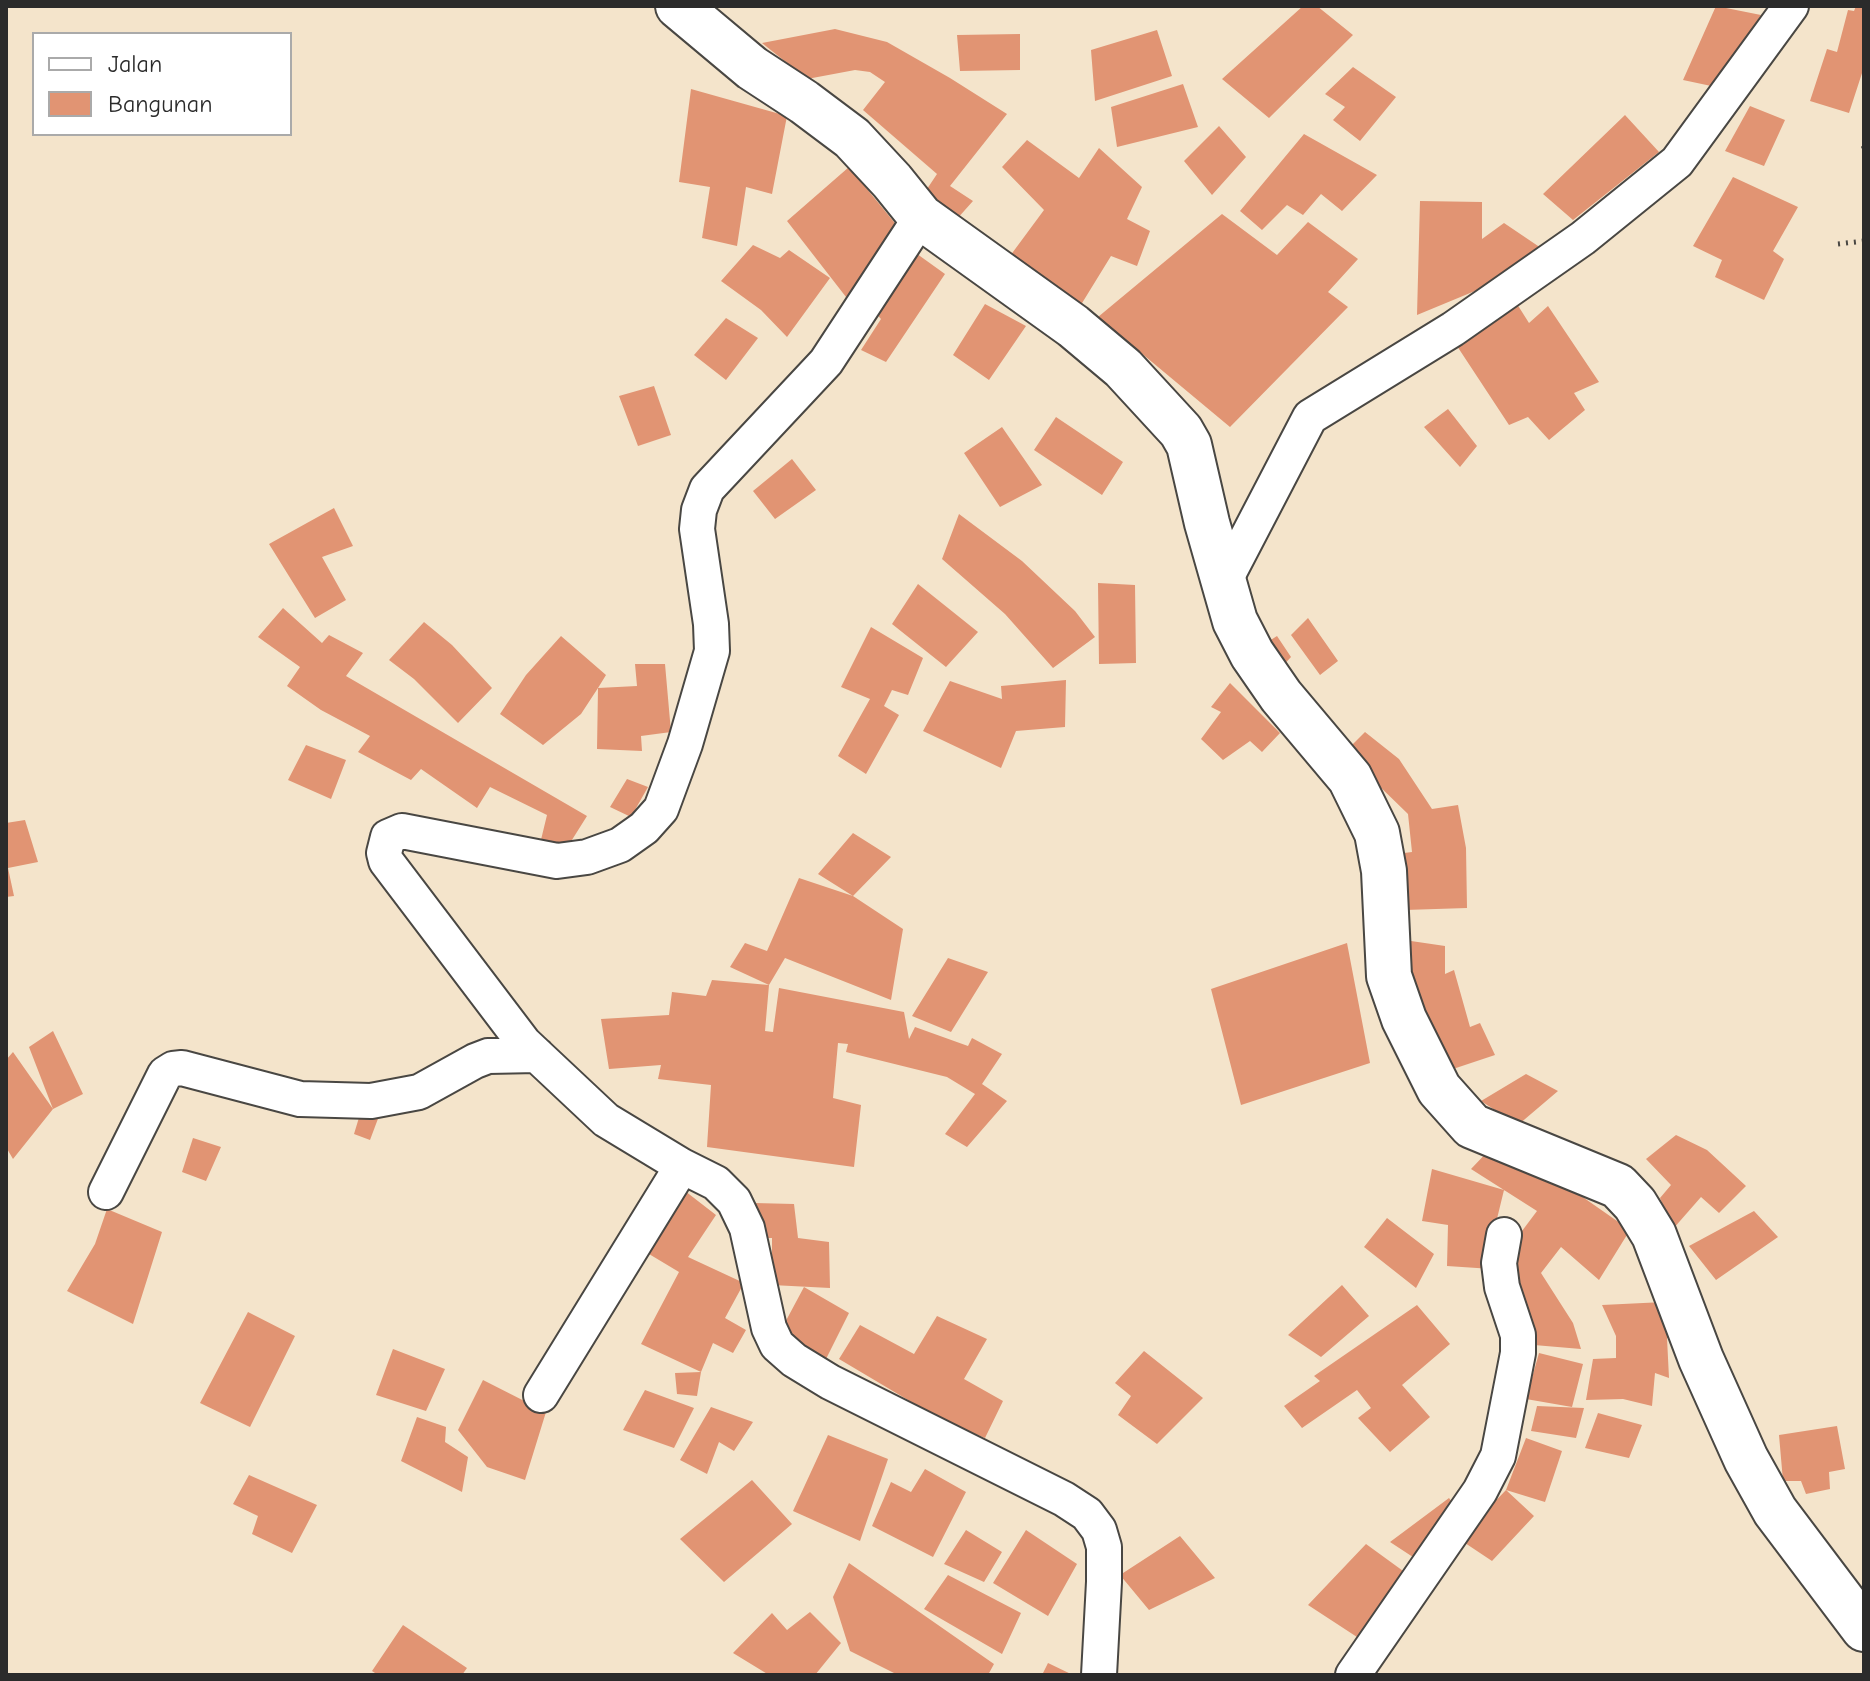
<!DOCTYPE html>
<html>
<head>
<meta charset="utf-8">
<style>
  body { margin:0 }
  #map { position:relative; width:1870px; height:1681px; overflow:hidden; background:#f4e4cb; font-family:"Comic Neue",sans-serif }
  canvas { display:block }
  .frame { position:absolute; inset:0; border:8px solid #2b2b2b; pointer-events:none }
  .legend { position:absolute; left:32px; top:32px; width:260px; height:104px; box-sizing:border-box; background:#fff; border:2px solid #aaa; margin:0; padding:10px 14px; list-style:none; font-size:24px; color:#2b2b2b }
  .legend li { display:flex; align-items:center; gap:16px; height:40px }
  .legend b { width:40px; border:2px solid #aaa }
</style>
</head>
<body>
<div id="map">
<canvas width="1870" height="1681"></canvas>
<div class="frame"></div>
<ul class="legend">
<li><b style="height:10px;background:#fff"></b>Jalan</li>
<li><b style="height:22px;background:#e19473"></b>Bangunan</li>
</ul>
</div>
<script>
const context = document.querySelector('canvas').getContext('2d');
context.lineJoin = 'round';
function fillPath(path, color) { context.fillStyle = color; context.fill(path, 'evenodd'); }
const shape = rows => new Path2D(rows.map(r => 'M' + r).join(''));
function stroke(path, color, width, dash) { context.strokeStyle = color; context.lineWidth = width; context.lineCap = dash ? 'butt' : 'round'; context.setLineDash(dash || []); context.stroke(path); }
fillPath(shape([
  [1303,6,1317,6,1353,35,1269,118,1222,79],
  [1716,6,1761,15,1716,87,1683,80],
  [1856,6,1864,6,1864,67,1849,113,1810,101,1827,49,1837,52,1848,10,1854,11],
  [835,29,887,42,950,78,1007,114,950,186,973,201,956,220,923,195,937,174,863,110,885,82,870,72,855,70,807,79,762,43],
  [1157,30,1172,76,1095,101,1091,50],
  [1020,34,1020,70,960,71,957,35],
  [1353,67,1396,97,1360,141,1333,120,1345,107,1325,94],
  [1183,84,1198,127,1117,147,1111,107],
  [691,89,787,116,772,194,746,187,737,246,702,238,710,187,679,182],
  [1750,106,1785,120,1764,166,1725,151],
  [1625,115,1659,152,1573,220,1543,194],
  [1219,126,1246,157,1212,195,1184,161],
  [1304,134,1377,175,1342,211,1321,194,1303,215,1287,205,1262,230,1240,211],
  [1027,140,1079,178,1099,148,1142,187,1127,219,1150,231,1137,266,1111,256,1079,308,1010,256,1044,210,1002,167],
  [849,167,903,233,846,297,787,221],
  [1733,177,1798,207,1773,251,1784,259,1764,300,1715,277,1722,260,1693,246],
  [1420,201,1482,202,1482,239,1504,223,1541,248,1487,286,1417,315],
  [1222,214,1277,255,1308,222,1358,259,1328,292,1348,307,1230,427,1098,317],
  [753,245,780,258,789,250,830,278,787,337,761,310,721,281],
  [913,251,945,274,886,362,861,350,881,319,873,310],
  [985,304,1026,326,989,380,953,355],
  [1517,304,1529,323,1548,306,1599,382,1574,393,1585,410,1549,440,1528,417,1509,425,1457,346],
  [726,318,758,338,726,380,694,355],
  [654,386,671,435,638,446,619,396],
  [1448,409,1477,446,1460,467,1424,427],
  [1056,417,1123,462,1102,495,1034,450],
  [1002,427,1042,485,1000,507,964,453],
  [792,459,816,490,775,519,753,491],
  [334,508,353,546,322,557,346,600,315,618,269,544],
  [959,514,1022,561,1075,611,1095,637,1053,668,1005,614,942,559],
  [1098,583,1135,585,1136,663,1099,664],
  [918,584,978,632,946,667,892,624],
  [283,608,322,643,329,635,363,653,346,676,587,816,565,851,539,848,547,815,490,787,477,808,421,769,411,780,358,752,370,736,321,710,287,686,300,667,258,637],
  [1308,618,1338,661,1320,675,1291,635],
  [424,622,452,645,492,688,458,723,414,679,389,660],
  [871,627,923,658,908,695,892,690,884,706,899,715,866,774,838,756,870,699,841,687],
  [561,636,606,675,598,688,637,686,635,664,665,664,671,732,641,736,642,751,597,749,598,688,581,714,543,745,500,714,526,675],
  [1277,636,1291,657,1279,670,1266,643],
  [1066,680,1065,727,1016,731,1001,768,923,731,950,681,1002,699,1001,686],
  [1230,683,1280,733,1262,752,1250,741,1223,760,1201,739,1221,712,1211,707],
  [1365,732,1399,759,1432,809,1458,805,1466,848,1467,908,1405,910,1404,853,1412,852,1408,814,1371,778,1347,750],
  [306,745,346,760,331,799,288,780],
  [627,779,648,787,631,817,610,807],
  [25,820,38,862,8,868,14,896,6,897,6,823],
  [853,833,891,857,853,896,818,874],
  [799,878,853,896,903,929,891,1000,785,958,769,985,765,1031,773,1032,779,988,904,1012,909,1039,915,1027,968,1046,972,1038,1002,1054,982,1084,1007,1101,967,1147,945,1134,975,1094,947,1077,846,1052,848,1044,838,1043,833,1098,861,1105,854,1167,707,1147,711,1085,658,1079,661,1065,609,1069,601,1019,669,1015,672,992,706,996,712,980,769,985,730,967,745,943,767,951],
  [1411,941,1445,946,1445,974,1454,970,1470,1027,1480,1023,1495,1055,1453,1069,1411,985],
  [1347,943,1370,1063,1241,1105,1211,989],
  [948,958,988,972,951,1032,912,1016],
  [53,1031,83,1094,53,1109,29,1047],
  [13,1052,53,1109,13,1159,6,1147,6,1060],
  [1526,1074,1558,1091,1518,1125,1481,1101],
  [361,1111,379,1116,370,1140,354,1134],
  [1676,1135,1707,1150,1746,1186,1719,1213,1701,1197,1673,1229,1660,1198,1671,1185,1646,1159],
  [193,1138,221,1147,206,1181,182,1172],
  [1491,1148,1564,1184,1630,1230,1599,1280,1561,1247,1541,1273,1573,1323,1581,1349,1534,1345,1515,1291,1516,1239,1537,1211,1471,1169],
  [1432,1169,1504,1190,1494,1231,1492,1269,1447,1266,1448,1225,1422,1221],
  [685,1191,716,1215,688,1257,744,1283,725,1318,746,1330,733,1353,713,1343,701,1372,641,1344,679,1272,644,1251],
  [754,1203,794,1204,798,1238,829,1242,830,1288,772,1285,772,1238,760,1238],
  [107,1209,162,1232,133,1324,67,1291,95,1244],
  [1754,1211,1778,1237,1716,1280,1689,1246],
  [1387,1218,1434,1254,1416,1288,1364,1247],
  [1342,1285,1369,1316,1321,1357,1288,1335],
  [804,1287,849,1313,826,1359,781,1330],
  [1664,1302,1679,1336,1667,1338,1669,1378,1655,1373,1652,1406,1623,1399,1586,1400,1593,1359,1616,1358,1616,1336,1602,1305],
  [1417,1305,1450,1344,1402,1385,1430,1417,1390,1452,1358,1418,1371,1408,1357,1390,1302,1428,1284,1406,1320,1381,1314,1376],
  [248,1312,295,1336,250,1427,200,1403],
  [937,1316,987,1339,964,1379,1003,1401,985,1438,940,1419,839,1359,860,1325,914,1354],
  [393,1349,445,1369,426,1411,376,1395],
  [1144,1351,1203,1398,1157,1444,1118,1415,1131,1396,1115,1383],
  [1539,1353,1583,1364,1572,1407,1526,1399],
  [701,1372,697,1396,677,1394,675,1373],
  [483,1380,546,1412,525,1480,487,1467,458,1430],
  [645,1390,694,1408,674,1448,623,1430],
  [1537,1406,1584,1408,1576,1438,1531,1431],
  [711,1407,753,1422,734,1451,719,1442,707,1474,680,1460],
  [1598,1413,1642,1425,1629,1458,1585,1448],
  [417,1417,446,1427,445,1442,468,1457,462,1492,401,1461],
  [1837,1426,1845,1469,1829,1472,1830,1489,1806,1494,1801,1481,1783,1481,1779,1435],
  [828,1435,888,1459,860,1541,793,1511],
  [1526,1438,1562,1451,1545,1502,1506,1490,1534,1516,1492,1561,1459,1539,1506,1490],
  [925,1469,966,1492,933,1557,872,1526,891,1482,911,1492],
  [249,1475,317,1505,292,1553,252,1534,258,1516,233,1504],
  [752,1480,792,1524,724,1582,680,1539],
  [1449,1498,1457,1509,1419,1561,1390,1542],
  [966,1530,1002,1552,984,1582,944,1564],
  [1026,1530,1077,1564,1048,1616,993,1583],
  [1180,1536,1215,1578,1149,1610,1120,1575],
  [1366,1544,1410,1576,1357,1637,1308,1605],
  [849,1563,994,1664,988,1675,898,1675,850,1651,833,1597],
  [948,1575,1021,1613,1002,1654,924,1609],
  [810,1612,841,1643,815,1675,769,1675,733,1653,772,1613,787,1630],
  [403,1625,467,1668,462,1675,378,1675,372,1671],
  [1048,1663,1073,1675,1042,1675]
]), '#e19473');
const street = shape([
  [921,217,826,362,707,489,699,510,697,529,711,624,712,651,685,744,661,809,644,828,620,845,587,857,557,861,402,831,388,837,384,853,386,861,524,1043,606,1120,682,1166,716,1183,734,1201,747,1228,769,1328,777,1345,794,1360,830,1382,1064,1499,1087,1514,1099,1530,1104,1547,1104,1582,1099,1675],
  [1223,584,1310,417,1453,329,1583,238,1677,162,1791,6],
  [106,1192,165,1074,173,1069,182,1068,300,1099,371,1101,419,1092,475,1061,488,1056,537,1055],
  [541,1395,682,1166],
  [1353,1675,1480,1491,1498,1456,1518,1353,1518,1335,1502,1287,1499,1263,1504,1235]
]);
const primary = shape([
  [678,6,752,68,804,102,852,138,892,181,921,217,1073,326,1123,368,1181,431,1189,445,1207,523,1235,621,1252,654,1281,696,1350,778,1377,833,1384,871,1389,976,1404,1019,1439,1089,1472,1126,1618,1186,1635,1204,1654,1235,1701,1359,1746,1459,1775,1511,1864,1629]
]);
stroke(street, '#494743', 38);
stroke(primary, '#494743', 48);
stroke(shape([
  [1862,149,1864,148],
  [1838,244,1864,241]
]), '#494743', 5, [2, 6]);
stroke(street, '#fff', 34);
stroke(primary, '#fff', 44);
</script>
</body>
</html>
